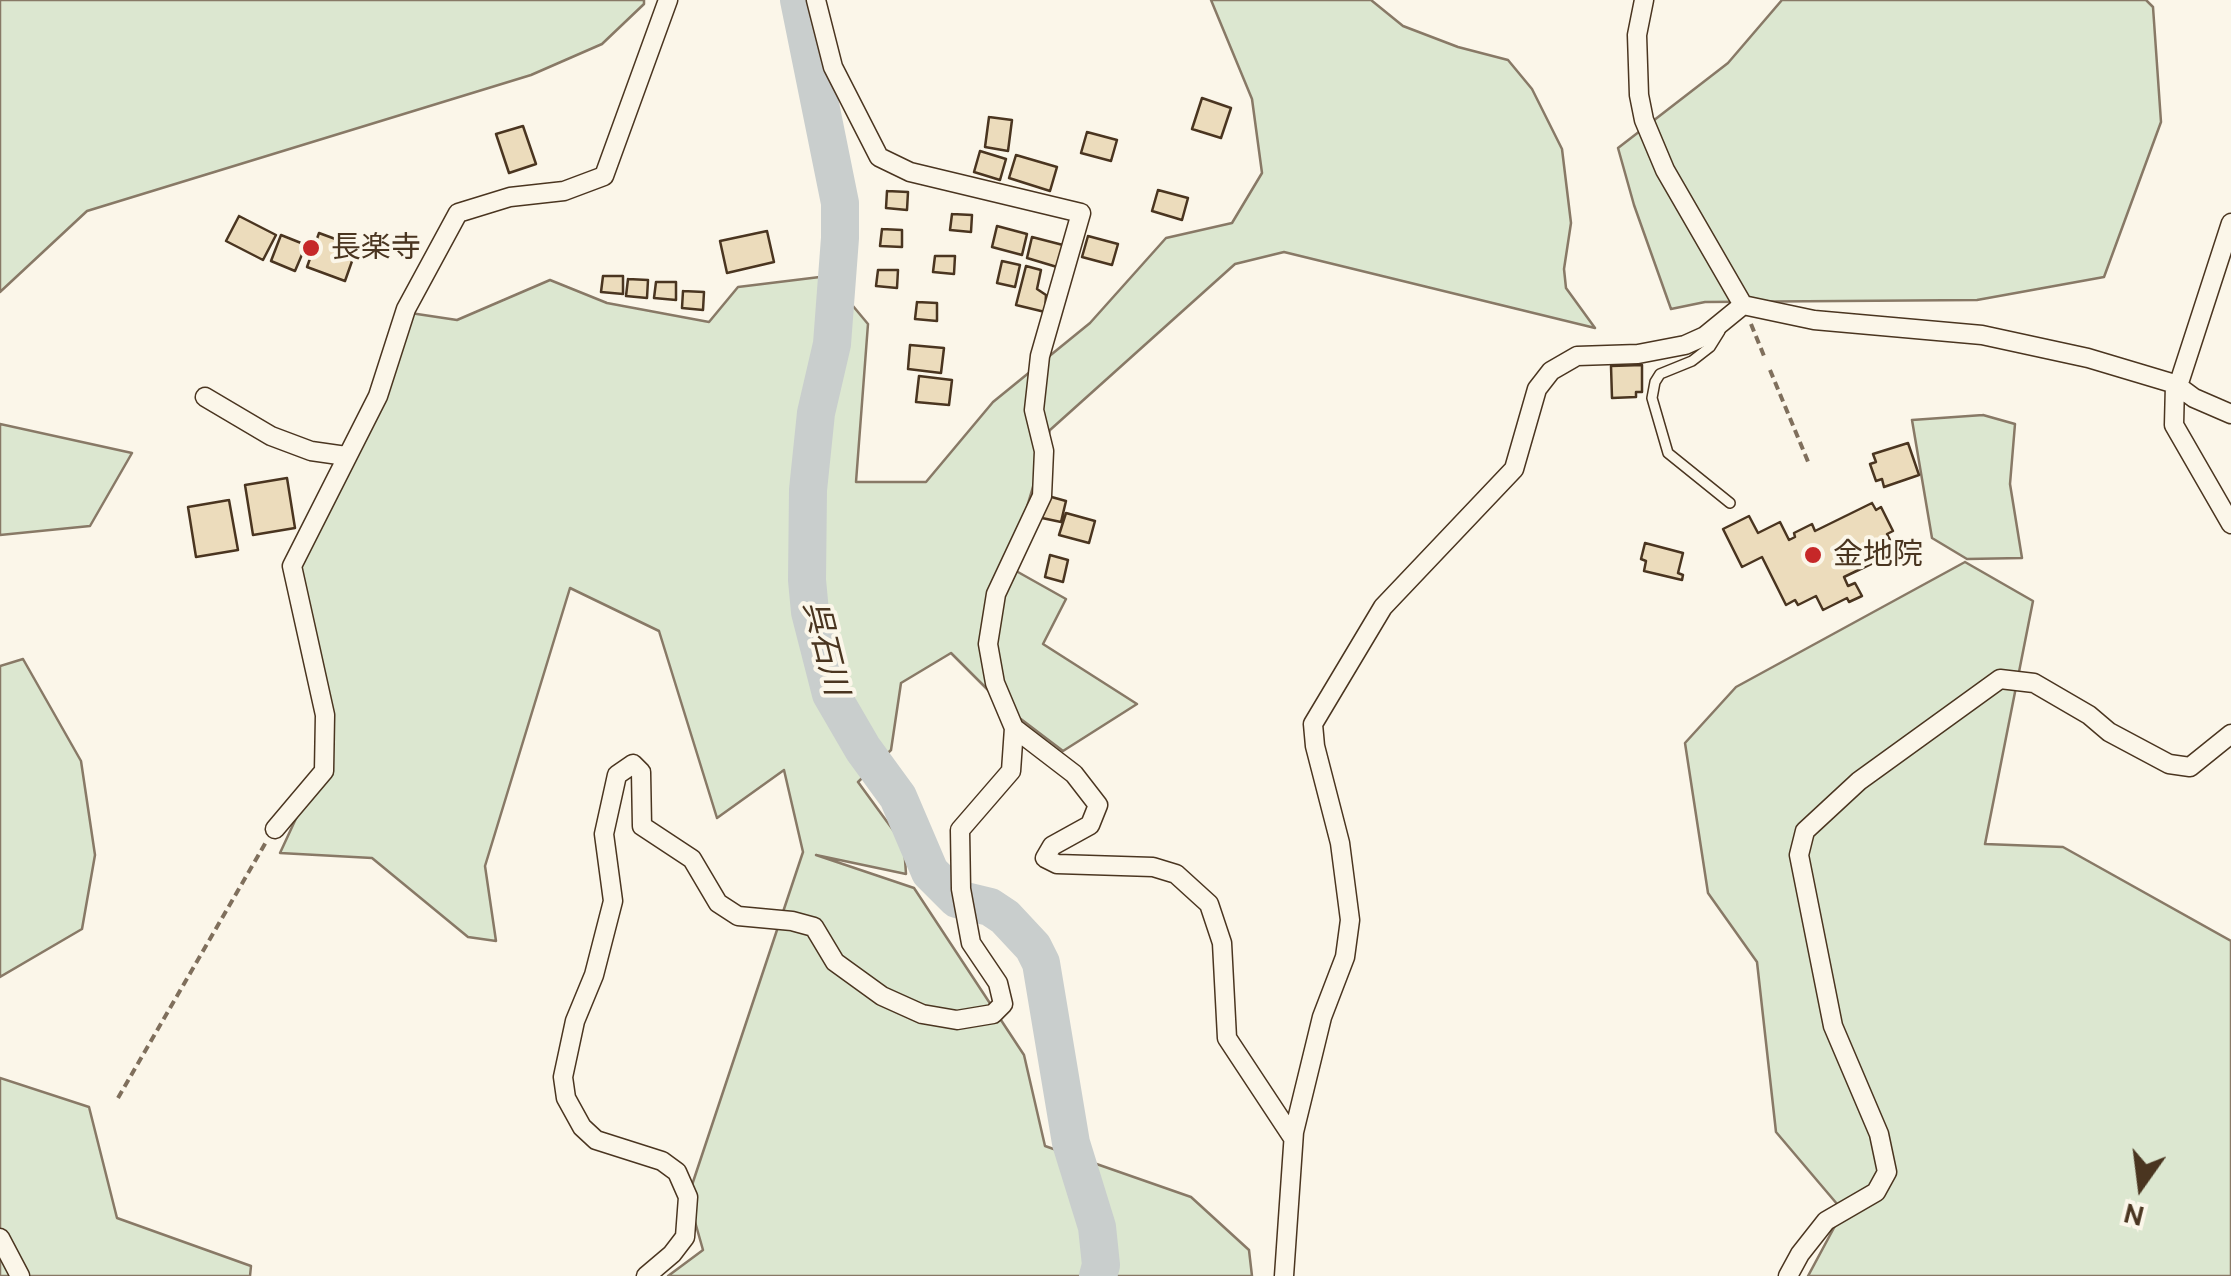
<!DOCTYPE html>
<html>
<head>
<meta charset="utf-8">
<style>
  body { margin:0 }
  #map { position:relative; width:2231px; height:1276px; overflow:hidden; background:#fbf6e9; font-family:Cabin,sans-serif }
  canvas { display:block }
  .north { position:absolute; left:2091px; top:1136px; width:100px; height:100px; -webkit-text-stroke:8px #fbf6e9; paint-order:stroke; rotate:194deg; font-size:28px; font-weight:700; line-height:40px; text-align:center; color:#4a3520 }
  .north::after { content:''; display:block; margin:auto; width:35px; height:45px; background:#4a3520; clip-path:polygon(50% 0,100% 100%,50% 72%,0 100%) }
</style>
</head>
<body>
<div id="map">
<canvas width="2231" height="1276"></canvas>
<div class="north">N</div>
</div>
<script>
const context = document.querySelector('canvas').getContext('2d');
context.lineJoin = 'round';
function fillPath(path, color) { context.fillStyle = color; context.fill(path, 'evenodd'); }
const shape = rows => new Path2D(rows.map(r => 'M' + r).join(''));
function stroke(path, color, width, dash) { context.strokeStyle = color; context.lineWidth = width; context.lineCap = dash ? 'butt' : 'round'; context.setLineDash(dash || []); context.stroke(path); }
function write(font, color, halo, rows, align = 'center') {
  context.font = font + ' Cabin,"Noto Sans JP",sans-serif'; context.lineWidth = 8; context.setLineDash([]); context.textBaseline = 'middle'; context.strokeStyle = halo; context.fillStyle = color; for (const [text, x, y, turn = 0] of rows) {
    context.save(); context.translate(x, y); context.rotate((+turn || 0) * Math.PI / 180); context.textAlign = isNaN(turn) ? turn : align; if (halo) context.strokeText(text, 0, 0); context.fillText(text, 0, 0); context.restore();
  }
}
const green = shape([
  [0,0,644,0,644,4,602,44,531,75,87,211,0,292,0,0],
  [1211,0,1371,0,1403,26,1458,47,1508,60,1532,89,1562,149,1571,223,1564,269,1566,288,1595,328,1284,252,1235,264,1050,430,1009,567,1066,599,1043,644,1137,704,1063,751,1005,707,951,653,901,683,891,750,858,782,904,845,906,874,816,855,914,888,1024,1055,1045,1146,1191,1197,1249,1250,1252,1276,668,1276,703,1250,688,1197,803,852,784,770,717,818,659,631,570,588,485,866,496,941,468,937,372,858,280,853,324,758,292,566,368,415,397,311,457,320,550,280,607,303,709,322,738,287,828,276,868,324,856,482,926,482,993,402,1090,323,1166,238,1232,223,1262,173,1252,99,1211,0],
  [1782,0,2146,0,2153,7,2161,122,2104,277,1977,300,1705,302,1671,309,1634,205,1618,148,1728,63,1782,0],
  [1983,415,2015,424,2010,484,2022,558,1967,559,1932,538,1912,420,1983,415],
  [0,424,132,453,90,526,0,535,0,424],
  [1965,562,2033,601,1985,844,2063,847,2231,941,2231,1276,1808,1276,1843,1211,1776,1132,1757,962,1708,893,1685,743,1736,687,1965,562],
  [23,659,81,761,95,855,82,929,0,977,0,666,23,659],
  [0,1078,89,1107,117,1218,251,1266,250,1276,0,1276,0,1078]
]);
fillPath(green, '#dce7d0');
stroke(green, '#887966', 2.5);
stroke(shape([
  [799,0,840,203,840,238,832,344,816,413,808,490,807,580,810,612,831,694,863,749,898,797,930,872,957,899,990,907,1005,917,1033,947,1041,963,1071,1143,1097,1227,1101,1265,1098,1276]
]), '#c9cecd', 38);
const building = shape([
  [1202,98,1231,108,1221,138,1192,129,1202,98],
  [989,117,1012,120,1008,151,985,147,989,117],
  [523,126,536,164,509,173,496,134,523,126],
  [1087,132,1117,140,1111,161,1081,153,1087,132],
  [980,151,1006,159,1000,180,974,172,980,151],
  [1016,155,1057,167,1050,191,1009,178,1016,155],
  [1158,190,1188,198,1182,220,1152,211,1158,190],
  [887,191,908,192,907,210,886,208,887,191],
  [952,214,972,215,971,232,950,230,952,214],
  [239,216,276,235,263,260,226,241,239,216],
  [997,226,1027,234,1022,255,992,247,997,226],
  [882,229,902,230,902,247,880,246,882,229],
  [767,231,774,262,727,273,720,241,767,231],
  [319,233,357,247,345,281,307,267,319,233],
  [281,235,306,245,295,271,271,261,281,235],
  [1088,236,1118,244,1112,265,1082,257,1088,236],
  [1032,237,1063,245,1057,267,1027,258,1032,237],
  [935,256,955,256,954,274,933,272,935,256],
  [1002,261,1020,265,1015,287,997,283,1002,261],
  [1026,266,1041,270,1037,289,1046,295,1045,312,1016,305,1026,266],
  [878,270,898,270,897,288,876,286,878,270],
  [603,276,623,276,623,294,601,292,603,276],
  [628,279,648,280,647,298,626,296,628,279],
  [656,282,676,282,676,300,654,298,656,282],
  [683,291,704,292,703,310,682,308,683,291],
  [917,302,937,303,937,321,915,319,917,302],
  [910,345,944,348,941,373,908,369,910,345],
  [1642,365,1642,392,1636,392,1636,397,1612,398,1611,366,1642,365],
  [919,376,952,380,949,405,916,402,919,376],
  [1908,443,1919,475,1884,487,1882,479,1876,481,1870,464,1876,462,1873,454,1908,443],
  [287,478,295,528,253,535,245,485,287,478],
  [1048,496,1066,501,1061,522,1042,518,1048,496],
  [229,500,238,550,196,557,188,507,229,500],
  [1872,503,1876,510,1881,507,1893,531,1887,534,1896,552,1844,577,1848,586,1855,583,1862,596,1849,602,1847,598,1823,610,1816,596,1798,605,1795,600,1786,605,1762,557,1742,567,1723,529,1749,516,1758,533,1780,522,1789,540,1795,537,1794,533,1812,524,1815,531,1872,503],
  [1066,513,1095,521,1089,543,1059,535,1066,513],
  [1645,543,1683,553,1678,573,1683,575,1682,580,1644,571,1646,561,1641,559,1645,543],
  [1050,555,1068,560,1063,582,1045,577,1050,555]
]);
fillPath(building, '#ecdcbc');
stroke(building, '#4a3520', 2.5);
const service = shape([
  [1720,331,1710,347,1692,361,1660,374,1655,382,1652,398,1668,453,1730,503]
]);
const minor = shape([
  [1644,0,1637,35,1639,95,1644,120,1665,170,1743,305],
  [2175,384,2174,425,2231,524],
  [2178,386,2231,223],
  [205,397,271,436,311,451,346,456],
  [1014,728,1074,774,1098,805,1090,825,1052,846,1045,858,1057,864,1153,867,1176,874,1209,904,1222,943,1227,1038,1293,1138],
  [275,829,324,771,325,715,292,566,378,396,406,309,458,213,510,197,564,191,604,176,668,0],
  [0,1238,20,1276],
  [646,1276,672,1254,685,1237,688,1197,677,1172,662,1161,596,1140,582,1127,566,1098,563,1077,575,1021,594,975,613,901,604,834,617,775,633,764,641,772,642,826,692,859,718,903,738,916,792,921,814,927,835,962,882,996,922,1014,957,1020,993,1014,1003,1004,998,983,971,943,961,889,960,830,1011,771,1014,728,995,683,988,644,996,594,1042,496,1044,451,1034,410,1040,356,1081,213,910,172,879,157,833,67,816,0],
  [1284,1276,1294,1132,1322,1017,1345,957,1350,920,1340,843,1315,746,1313,724,1383,607,1514,469,1537,389,1551,371,1577,356,1638,354,1685,345,1705,336,1743,305,1814,320,1982,335,2088,358,2175,384,2194,398,2231,414],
  [1788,1276,1800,1254,1826,1221,1876,1192,1887,1172,1879,1134,1833,1026,1799,855,1805,831,1859,781,2000,679,2034,683,2089,715,2109,732,2169,764,2190,767,2231,734]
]);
stroke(service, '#4a3520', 12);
stroke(minor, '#4a3520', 21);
stroke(shape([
  [1751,324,1764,356],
  [1770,370,1809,464],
  [118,1098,266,842]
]), '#7f6f5c', 4, [8, 5]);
stroke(service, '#fbf6e9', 9);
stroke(minor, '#fbf6e9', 18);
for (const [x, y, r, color] of [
  [311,248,10,"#c62828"],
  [1813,555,10,"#c62828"]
]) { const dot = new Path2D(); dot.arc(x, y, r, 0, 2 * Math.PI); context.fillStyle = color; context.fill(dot); stroke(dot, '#fbf6e9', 4); }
write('30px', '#4a3520', '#fbf6e9', [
  ["長楽寺",331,248],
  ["金地院",1833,555]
], 'left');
write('italic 32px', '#4a3520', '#fbf6e9', [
  ["呉石川",825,648,76]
]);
</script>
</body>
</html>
